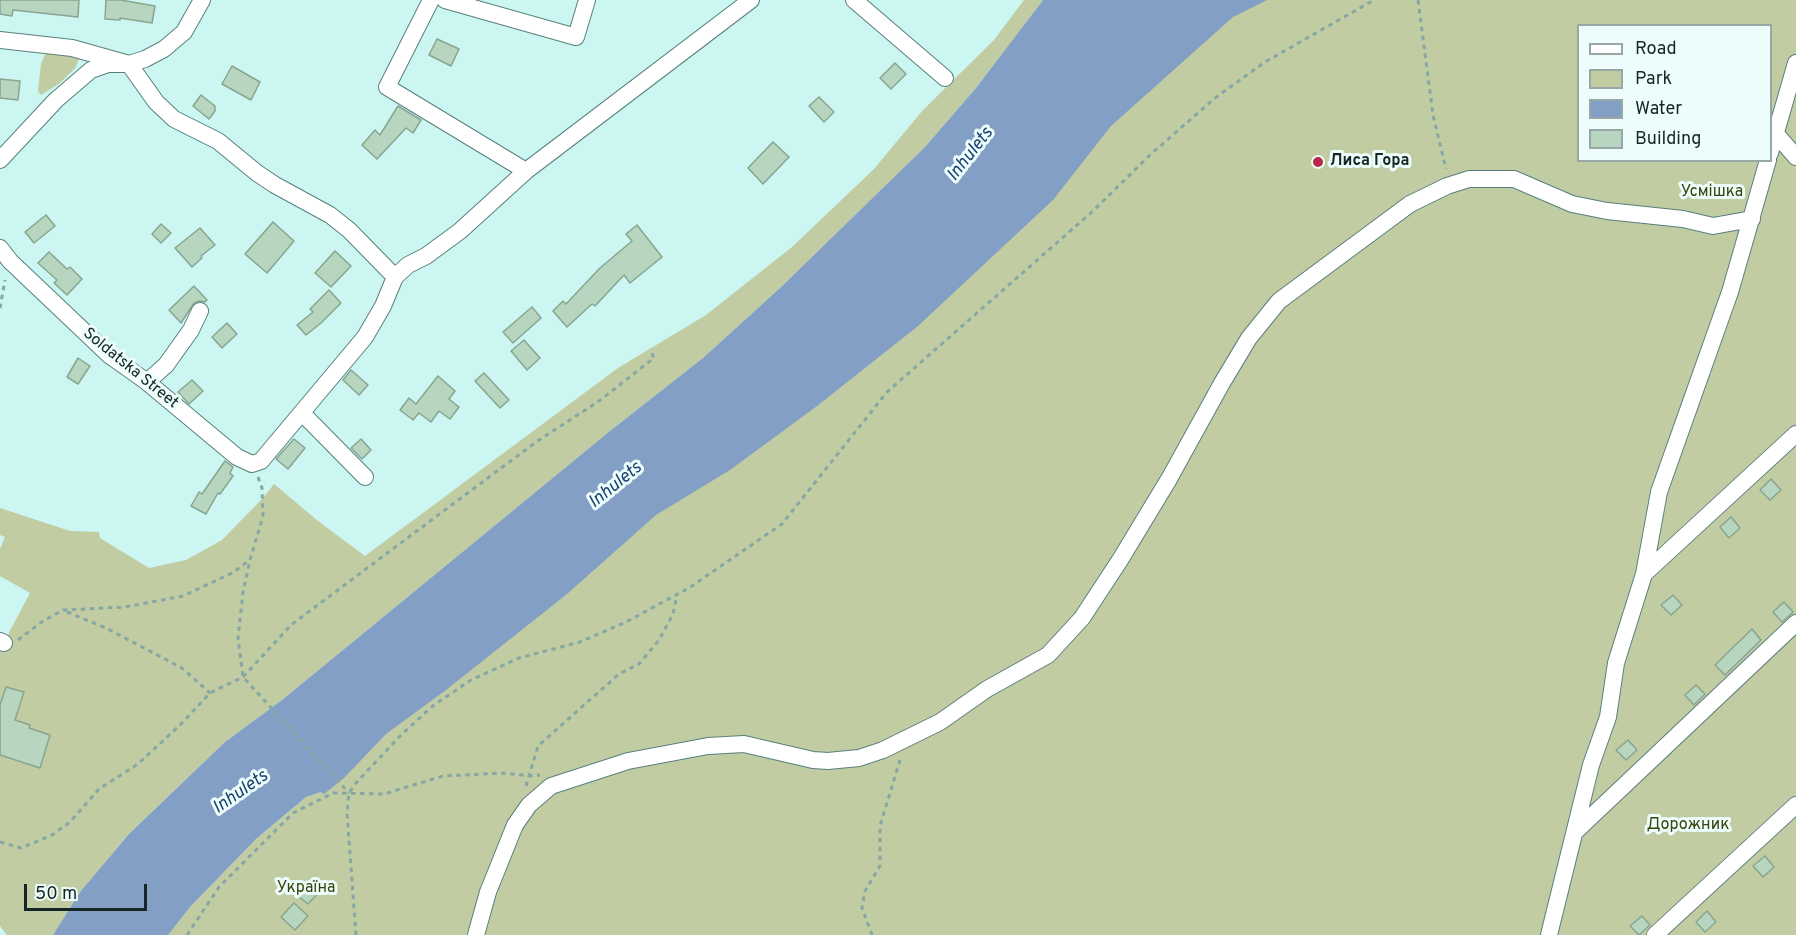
<!DOCTYPE html>
<html>
<head>
<meta charset="utf-8">
<style>
  body { margin:0 }
  #map { position:relative; width:1796px; height:935px; overflow:hidden; background:#cbf6f1; font-family:Overpass,sans-serif }
  canvas { display:block }
  .legend { position:absolute; left:1577px; top:24px; width:195px; height:138px; box-sizing:border-box; background:#ecfdfb; border:2px solid #96a7a5; margin:0; padding:8px 10px; list-style:none; font-size:18px; color:#152624 }
  .legend li { display:flex; align-items:center; gap:12px; height:30px }
  .legend b { width:30px; border:2px solid #96a7a5 }
  .scale { position:absolute; left:24px; top:884px; width:123px; height:27px; box-sizing:border-box; border:3px solid #152624; border-top:0; padding-left:8px; font-size:18px; line-height:21px; white-space:nowrap; color:#152624; -webkit-text-stroke:4px #ecfdfb; paint-order:stroke }
</style>
</head>
<body>
<div id="map">
<canvas width="1796" height="935"></canvas>
<ul class="legend">
<li><b style="height:8px;background:#fff"></b>Road</li>
<li><b style="height:16px;background:#c1cca2"></b>Park</li>
<li><b style="height:16px;background:#839fc5"></b>Water</li>
<li><b style="height:16px;background:#b7d5bf"></b>Building</li>
</ul>
<div class="scale">50 m</div>
</div>
<script>
const context = document.querySelector('canvas').getContext('2d');
context.lineJoin = 'round';
function fillPath(path, color) { context.fillStyle = color; context.fill(path, 'evenodd'); }
const shape = rows => new Path2D(rows.map(r => 'M' + r).join(''));
function stroke(path, color, width, dash) { context.strokeStyle = color; context.lineWidth = width; context.lineCap = dash ? 'butt' : 'round'; context.setLineDash(dash || []); context.stroke(path); }
function write(font, color, halo, rows, align = 'center') {
  context.font = font + ' Overpass,sans-serif'; context.lineWidth = 6; context.setLineDash([]); context.textBaseline = 'middle'; context.strokeStyle = halo; context.fillStyle = color; for (const [text, x, y, turn = 0] of rows) {
    context.save(); context.translate(x, y); context.rotate((+turn || 0) * Math.PI / 180); context.textAlign = isNaN(turn) ? turn : align; if (halo) context.strokeText(text, 0, 0); context.fillText(text, 0, 0); context.restore();
  }
}
fillPath(shape([
  [1024,0,1043,0,976,88,925,147,780,288,703,358,610,431,282,700,225,742,129,834,80,892,53,935,7,935,0,926,0,641,4,642,30,593,0,576,0,549,5,537,0,535,0,508,70,531,99,532,100,538,149,568,186,560,222,540,263,498,274,484,318,521,365,556,618,368,706,315,792,247,874,169,923,110,994,40],
  [1123,0,1796,0,1796,935,167,935,190,907,256,839,306,797,321,792,334,769],
  [1578,26,1770,26,1770,160,1578,160],
  [46,52,75,52,79,59,75,68,60,83,41,95,38,91,41,64]
]), '#c1cca2');
fillPath(shape([
  [1043,0,1267,0,1233,17,1111,126,1053,200,918,326,817,406,730,470,656,515,567,594,446,690,386,734,344,778,324,794,321,792,306,797,256,839,190,907,168,935,53,935,80,892,129,834,225,742,282,700,610,431,703,358,780,288,925,147,976,88]
]), '#839fc5');
const building = shape([
  [0,0,79,0,78,17,13,10,12,16,0,14,0,0],
  [106,0,121,0,155,6,152,23,120,18,120,20,105,19,106,0],
  [437,39,459,49,451,66,429,55,437,39],
  [895,63,906,74,891,89,880,78,895,63],
  [232,66,260,82,251,100,222,84,232,66],
  [0,79,20,81,18,100,0,98,0,79],
  [201,95,215,106,215,111,209,119,193,106,201,95],
  [819,97,834,112,824,122,809,106,819,97],
  [398,106,421,120,413,133,406,128,377,159,362,145,375,130,380,135,398,106],
  [773,142,789,157,763,184,748,168,773,142],
  [46,215,55,226,34,243,25,232,46,215],
  [273,222,294,241,267,273,245,254,273,222],
  [161,224,171,233,161,243,152,234,161,224],
  [637,225,662,257,630,283,624,275,595,306,592,304,567,327,553,311,563,301,566,304,600,268,632,241,626,234,637,225],
  [200,228,215,245,201,256,202,258,192,267,175,248,200,228],
  [335,251,351,266,331,287,315,273,335,251],
  [49,252,67,269,70,267,82,279,67,295,54,283,57,280,38,263,49,252],
  [194,286,207,300,205,302,200,301,194,303,181,323,169,310,194,286],
  [329,290,341,303,321,323,306,335,297,325,313,312,310,309,329,290],
  [532,307,541,318,513,343,503,332,532,307],
  [227,323,237,334,222,348,212,337,227,323],
  [524,340,540,358,527,370,511,351,524,340],
  [78,358,90,366,78,384,67,377,78,358],
  [351,370,368,385,359,395,343,380,351,370],
  [484,373,509,400,500,408,475,381,484,373],
  [438,376,455,391,449,399,459,407,450,419,439,411,431,422,419,413,413,420,400,410,409,398,416,404,438,376],
  [192,380,203,391,189,404,178,392,192,380],
  [294,439,305,448,288,469,276,459,294,439],
  [361,439,371,450,362,459,351,448,361,439],
  [225,461,233,467,230,473,233,476,220,494,218,493,206,514,191,506,199,492,202,494,225,461],
  [1771,479,1781,490,1770,500,1760,490,1771,479],
  [1731,517,1740,528,1729,538,1720,527,1731,517],
  [1673,595,1682,605,1671,615,1661,605,1673,595],
  [1784,602,1793,612,1782,622,1773,612,1784,602],
  [1752,629,1761,640,1725,675,1715,665,1752,629],
  [1696,685,1705,694,1694,705,1685,695,1696,685],
  [6,687,24,692,15,720,30,725,29,728,50,735,40,768,0,755,0,705,6,687],
  [1628,740,1637,750,1626,760,1616,750,1628,740],
  [1765,856,1774,867,1763,877,1753,866,1765,856],
  [308,881,320,891,308,904,297,895,308,881],
  [294,903,308,916,295,930,281,917,294,903],
  [1707,911,1716,922,1705,932,1696,922,1707,911],
  [1642,916,1650,925,1639,935,1630,926,1642,916]
]);
fillPath(building, '#b7d5bf');
stroke(building, '#88a590', 1.5);
const minor = shape([
  [431,0,387,87,526,171],
  [445,0,576,37,587,0],
  [854,0,945,78],
  [0,40,72,48,129,64,156,102,174,119,218,141,257,173,275,185,330,215,349,230,395,277],
  [1776,134,1796,157],
  [1770,153,1796,63],
  [0,160,56,100,91,70,108,64,129,64,145,59,164,49,184,32,202,0],
  [0,248,10,261,109,355,147,382,237,457,252,464,261,461,365,337,383,306,395,277,408,265,426,256,460,231,526,171,751,0],
  [147,382,166,365,191,330,200,311],
  [302,413,365,477],
  [1644,574,1796,434],
  [0,641,4,643],
  [1576,831,1796,623],
  [476,935,488,892,515,825,529,805,551,786,628,761,708,746,744,744,813,760,828,761,859,758,883,750,940,722,987,689,1048,655,1082,618,1120,560,1169,479,1222,383,1249,338,1279,301,1410,204,1447,186,1469,179,1514,179,1572,204,1607,211,1683,219,1713,226,1752,219],
  [1549,935,1591,765,1608,717,1616,663,1644,574,1659,492,1730,292,1768,160],
  [1655,935,1796,805]
]);
stroke(minor, '#58807c', 18);
stroke(shape([
  [1418,0,1433,115,1446,169],
  [0,308,5,280],
  [258,477,262,488,263,516,250,560,243,592,238,638,243,677,349,793],
  [67,612,106,628,182,668,210,693],
  [18,640,43,621,63,610,125,607,183,596,232,573,250,560],
  [526,786,538,746,619,674,639,664,659,640,673,614,677,595],
  [0,842,21,848,52,835,70,822,99,789,138,764,180,725,210,693,243,677,291,625,536,442,599,401,654,358,650,349],
  [187,935,219,887,293,813,333,793,384,794,443,776,504,773,529,776,540,775],
  [356,935,347,813,349,793,356,783,403,733,434,705,471,680,519,658,580,642,626,622,689,588,782,524,887,392,1093,211,1150,155,1215,98,1265,62,1374,0],
  [872,935,862,908,865,891,880,866,880,826,900,760]
]), '#86a7a3', 3, [4.5, 4.5]);
stroke(minor, '#fff', 16);
for (const [x, y, r, color] of [
  [1318,162,6,"#b82743"]
]) { const dot = new Path2D(); dot.arc(x, y, r, 0, 2 * Math.PI); context.fillStyle = color; context.fill(dot); stroke(dot, '#ecfdfb', 2); }
write('bold 16px', '#152624', '#ecfdfb', [
  ["Лиса Гора",1330,162]
], 'left');
write('16px', '#39430d', '#ecfdfb', [
  ["Усмішка",1712,193],
  ["Дорожник",1688,826],
  ["Україна",306,889]
]);
write('16px', '#152624', '#ecfdfb', [
  ["Soldatska Street",130,369,39]
]);
write('italic 18px', '#1a3f70', '#ecfdfb', [
  ["Inhulets",971,155,-52],
  ["Inhulets",616,486,-39],
  ["Inhulets",241,793,-35]
]);
</script>
</body>
</html>
